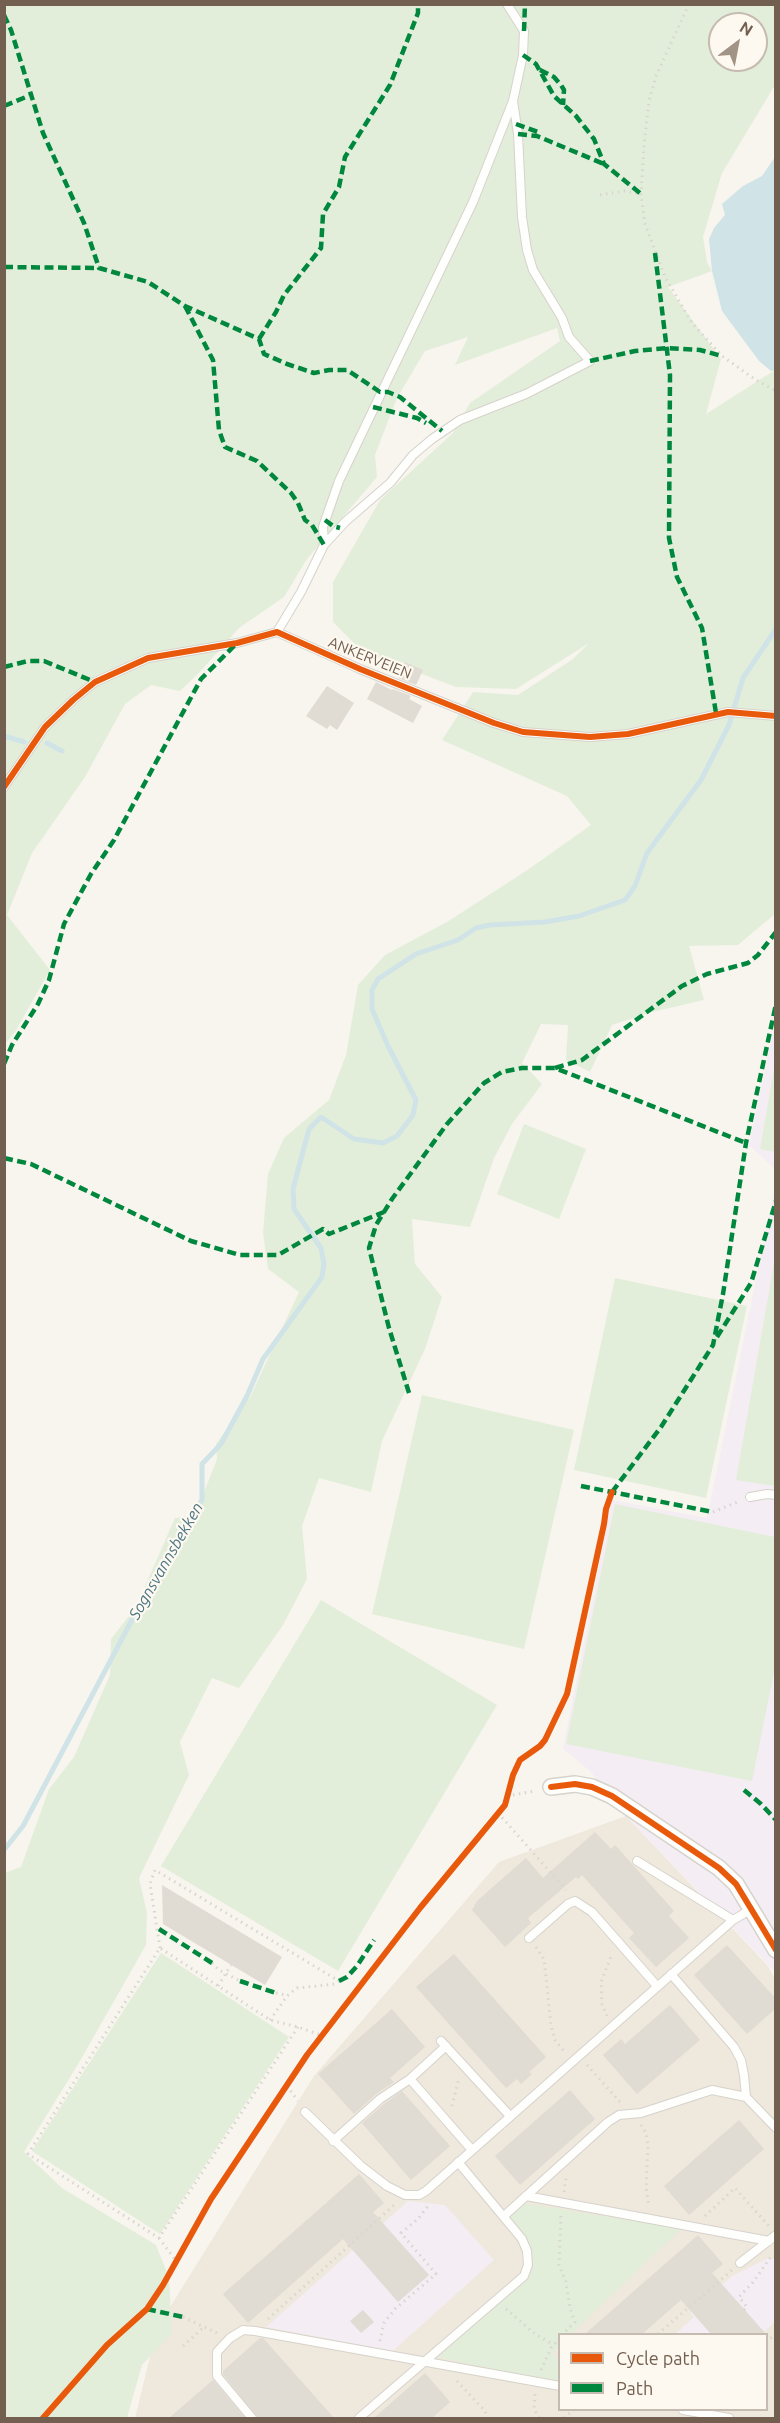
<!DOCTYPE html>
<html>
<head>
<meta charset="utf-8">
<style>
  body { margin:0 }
  #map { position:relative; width:780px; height:2423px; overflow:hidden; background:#f7f5ee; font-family:Ubuntu,sans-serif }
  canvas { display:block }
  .frame { position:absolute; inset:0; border:6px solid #735f4f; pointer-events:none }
  .legend { position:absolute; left:558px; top:2333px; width:210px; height:78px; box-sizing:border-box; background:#fef9f0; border:2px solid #c6bbb0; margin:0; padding:8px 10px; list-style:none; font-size:18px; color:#735f4f }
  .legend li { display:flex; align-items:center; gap:12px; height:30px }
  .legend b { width:30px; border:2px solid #c6bbb0 }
  .north { position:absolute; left:708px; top:12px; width:60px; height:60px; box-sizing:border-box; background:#fef9f0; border:2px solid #c6bbb0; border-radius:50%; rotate:32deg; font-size:16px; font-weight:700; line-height:24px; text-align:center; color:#735f4f }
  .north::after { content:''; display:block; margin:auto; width:21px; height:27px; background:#a19487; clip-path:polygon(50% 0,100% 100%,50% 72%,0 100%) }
</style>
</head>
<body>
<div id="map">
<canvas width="780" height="2423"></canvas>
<div class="frame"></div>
<ul class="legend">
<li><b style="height:8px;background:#e8590c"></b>Cycle path</li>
<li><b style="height:8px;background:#00873e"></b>Path</li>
</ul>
<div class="north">N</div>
</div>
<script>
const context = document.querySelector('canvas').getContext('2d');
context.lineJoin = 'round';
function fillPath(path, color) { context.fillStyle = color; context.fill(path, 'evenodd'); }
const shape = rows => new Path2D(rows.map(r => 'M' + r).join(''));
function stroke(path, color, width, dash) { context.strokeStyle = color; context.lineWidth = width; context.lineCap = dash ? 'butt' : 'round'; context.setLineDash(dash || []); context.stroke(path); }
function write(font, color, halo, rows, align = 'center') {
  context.font = font + ' Ubuntu,sans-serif'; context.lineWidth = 4.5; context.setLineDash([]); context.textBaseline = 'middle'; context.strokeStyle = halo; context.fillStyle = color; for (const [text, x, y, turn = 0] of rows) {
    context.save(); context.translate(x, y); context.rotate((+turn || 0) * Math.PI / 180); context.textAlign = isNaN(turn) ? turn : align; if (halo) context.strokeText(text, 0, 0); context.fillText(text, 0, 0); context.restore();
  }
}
fillPath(shape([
  [626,1816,768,1966,776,1982,775,2418,135,2418,157,2328,314,2076,499,1862],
  [560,2334,766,2334,766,2410,560,2410]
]), '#efe8dc');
fillPath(shape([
  [775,1023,775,1169,749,1145],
  [775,1188,775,1972,626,1816,590,1771,563,1749,612,1500,707,1518],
  [408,2201,445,2205,494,2260,393,2351,266,2327],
  [768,2258,775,2259,775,2322,764,2332,766,2334,675,2334,694,2317,690,2313,732,2276]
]), '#f4edf3');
fillPath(shape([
  [4,5,775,5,775,85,722,173,703,237,707,262,712,271,668,287,721,359,706,414,775,370,775,914,738,945,689,946,704,1000,652,1012,612,1025,590,1072,566,1060,568,1025,541,1024,522,1063,542,1084,512,1124,494,1158,470,1227,412,1219,415,1264,442,1297,425,1349,382,1441,371,1492,319,1478,302,1526,307,1579,283,1625,239,1688,212,1678,180,1742,189,1775,139,1878,147,1913,146,1945,77,2066,24,2152,62,2188,156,2245,169,2277,172,2333,142,2365,127,2418,5,2418,5,1873,21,1867,49,1789,74,1757,110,1675,111,1639,136,1607,175,1518,195,1515,217,1459,216,1444,250,1397,299,1292,268,1269,263,1233,268,1174,284,1138,329,1100,346,1055,358,985,385,955,447,922,526,871,591,825,567,796,442,740,473,692,518,695,573,659,589,643,516,689,456,687,362,651,333,622,333,582,380,500,453,433,470,403,560,341,557,328,455,365,468,337,425,351,397,398,375,455,377,477,307,559,284,597,239,628,199,673,180,691,151,685,125,704,85,777,32,853,7,915,50,970,15,1032,5,1044],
  [720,24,756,24,756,60,720,60],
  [775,1063,775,1152,760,1149],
  [524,1124,586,1149,559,1219,497,1194],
  [775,1257,775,1486,736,1480],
  [615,1278,747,1306,706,1498,574,1470],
  [422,1395,574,1430,524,1649,372,1614],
  [615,1504,775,1537,775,1667,752,1781,566,1744],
  [321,1600,497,1705,338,1971,161,1866],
  [161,1953,289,2037,160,2234,32,2151],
  [523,2203,681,2229,571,2334,560,2334,559,2346,552,2353,559,2362,559,2383,437,2357,526,2279,533,2265,531,2249,509,2215]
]), '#e3eeda');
fillPath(shape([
  [775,152,776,370,771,371,759,361,722,311,712,271,709,239,714,228,725,215,722,204,743,186,762,176,775,157]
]), '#d0e3e6');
stroke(shape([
  [4,736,24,742],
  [47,743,62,751],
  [4,1850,23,1826,143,1599,183,1528,202,1500,202,1464,221,1444,247,1396,263,1359,322,1277,324,1264,321,1248,294,1209,293,1189,309,1129,321,1117,354,1139,383,1143,397,1136,413,1115,416,1100,388,1046,372,1009,372,990,378,979,416,954,458,940,476,928,490,925,545,922,579,916,625,900,635,886,647,853,701,780,729,725,743,678,776,629]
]), '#d0e3e6', 5);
fillPath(shape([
  [405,662,423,670,416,685,398,678],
  [376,682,392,690,393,689,411,696,409,699,422,706,413,723,367,699],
  [327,686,354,703,337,730,330,725,327,729,306,716],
  [595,1832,611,1849,615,1845,674,1911,669,1916,689,1938,656,1967,629,1938,634,1933,582,1875,578,1879,576,1877,528,1918,531,1923,505,1947,472,1910,477,1901,526,1858,543,1878],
  [162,1885,282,1957,265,1985,163,1924],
  [727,1945,776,1999,776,2008,747,2034,694,1975],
  [454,1954,546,2057,529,2072,532,2074,521,2084,517,2079,506,2088,416,1987],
  [670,2005,700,2040,637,2094,603,2055,621,2039,625,2044],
  [392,2009,425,2047,390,2078,394,2082,376,2094,354,2114,318,2074],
  [570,2090,595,2119,520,2185,495,2156],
  [402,2091,450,2146,411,2180,362,2123,384,2104],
  [739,2120,764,2149,689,2215,664,2186],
  [359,2174,384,2203,373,2212,429,2275,398,2302,343,2239,248,2323,223,2294],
  [698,2235,723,2264,712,2273,766,2334,711,2334,681,2300,642,2334,585,2334],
  [363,2310,374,2322,361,2333,350,2321],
  [260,2338,263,2338,334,2418,258,2418,223,2374,223,2371],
  [425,2373,450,2402,432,2418,374,2418],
  [213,2380,245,2418,169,2418]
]), '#e0dbd3');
const lane = shape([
  [324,545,323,527,339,481,473,202,513,101,523,55,524,31,507,4],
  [277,632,301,592,324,545,345,522,390,483,413,455,432,439,460,420,526,394,590,361,569,337,562,318,533,270,527,250,522,217,518,134,513,101],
  [4,787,45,727,73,700,95,682,148,658,237,643,277,632,360,669,494,723,523,732,590,737,628,734,728,712,776,716],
  [750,1497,767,1494,776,1495],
  [637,1861,733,1920],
  [529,1938,568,1904,575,1901,592,1912,657,1986],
  [671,1974,734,2047,741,2060,744,2075,746,2097],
  [441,2041,510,2116],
  [410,2079,472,2150],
  [305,2112,361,2166,387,2186,405,2195,419,2195,426,2191,733,1920,750,1910],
  [333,2141,380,2099,410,2079,446,2046],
  [526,2196,769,2241],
  [504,2216,608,2122,619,2115,641,2113,712,2090,746,2097,776,2128],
  [740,2263,776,2235],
  [683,2410,729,2418],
  [252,2418,217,2376,217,2352,230,2338,243,2330,255,2331,560,2386],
  [359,2418,524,2276,528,2265,527,2251,522,2239,458,2162]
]);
const street = shape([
  [551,1787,575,1784,592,1787,612,1796,719,1868,736,1884,776,1950]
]);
stroke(lane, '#d6d2cc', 10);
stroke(street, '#d6d2cc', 18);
stroke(shape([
  [689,4,656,76,649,101,644,145,641,194,645,224,665,277,692,323,722,356,756,380,776,391],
  [600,195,625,191,641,194],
  [713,1512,740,1501],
  [507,1796,535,1791],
  [498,1813,566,1890],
  [536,1947,544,1959,551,2025,555,2040,565,2053],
  [160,1948,150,1884,155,1870,339,1981],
  [212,1963,219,1970,240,1981],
  [218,1986,231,1965],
  [276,1993,286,1995],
  [607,2016,602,2004,601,1982,612,1954],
  [270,2020,287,1996,297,1988,335,1984,339,1981],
  [298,2027,159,2238,28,2154,160,1948,270,2020,298,2027,323,2036],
  [587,2065,620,2102],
  [287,2086,298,2101],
  [452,2106,459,2078],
  [641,2125,646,2133,648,2146,646,2188,649,2206],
  [564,2192,566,2178],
  [561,2216,559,2265,566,2282,570,2308,575,2322,563,2334],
  [705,2216,735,2188,769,2226],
  [159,2238,177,2262],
  [506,2309,535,2334,554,2345],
  [744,2310,747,2307,739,2297,754,2281,772,2255],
  [183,2317,217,2333],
  [268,2319,394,2205],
  [658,2334,732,2270],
  [380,2341,384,2323,395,2309,436,2274,401,2233,418,2219,428,2206],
  [766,2342,776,2334],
  [183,2346,204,2327],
  [541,2370,551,2348,560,2338],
  [457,2381,485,2411,487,2418],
  [535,2394,534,2409,539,2418],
  [564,2418,573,2410]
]), '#d9d5d0', 3, [1.5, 4.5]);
stroke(lane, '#fefefc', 8);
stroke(street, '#fefefc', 15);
stroke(shape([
  [4,15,11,30,43,133,84,223,99,268,148,282,185,306,259,339,264,354,287,364,314,373,329,370,347,370,380,392,388,392,400,397,442,431],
  [524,31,525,4],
  [523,55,536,64,554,96,576,116,594,139,604,164,641,194],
  [540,70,554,77,561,85,564,90,563,105],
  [4,106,31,95],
  [516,124,538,132],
  [518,134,537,136,604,164],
  [655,253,670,375,669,538,677,577,702,628,716,713],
  [4,267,99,268],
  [185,306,213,360,219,430,225,447,257,461,291,493,298,503,305,520,312,525,324,545],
  [259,339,276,312,284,295,321,248,323,214,339,187,345,157,390,85,418,13,418,4],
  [590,361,635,351,667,348,700,350,722,356],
  [373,407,417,418,426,423],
  [325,520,333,526,340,528],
  [4,667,28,661,44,661,95,682],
  [4,1064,12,1045,38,1004,49,980,64,924,91,874,114,840,201,679,235,645],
  [555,1068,582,1060,682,986,707,974,748,963,758,955,776,932],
  [4,1158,31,1164,191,1241,240,1255,278,1255,323,1229,329,1234,384,1212],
  [717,1337,751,1283,776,1201],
  [409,1393,389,1328,369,1248,376,1225,392,1199,447,1124,484,1083,502,1072,522,1068,555,1068,746,1143],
  [581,1486,713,1512],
  [612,1492,661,1427,713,1345,723,1294,746,1143,776,1004],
  [744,1790,761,1804,776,1820],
  [159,1929,212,1963],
  [240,1981,276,1993],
  [339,1981,347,1977,357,1966,374,1940],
  [147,2309,183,2317]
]), '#00873e', 4.5, [9, 4.5]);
stroke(shape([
  [4,787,45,727,73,700,95,682,148,658,237,643,277,632,360,669,494,723,523,732,590,737,628,734,728,712,776,716],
  [551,1787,575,1784,592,1787,612,1796,719,1868,736,1884,776,1950],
  [43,2418,107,2345,147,2309,163,2285,211,2199,307,2055,420,1908,505,1805,513,1775,520,1760,540,1746,545,1740,567,1694,604,1524,606,1509,612,1492]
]), '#e8590c', 6);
write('15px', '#735f4f', '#fef9f0', [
  ["ANKERVEIEN",370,658,22]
]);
write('italic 16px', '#4b7685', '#fef9f0', [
  ["Sognsvannsbekken",166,1561,-60]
]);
</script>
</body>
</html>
